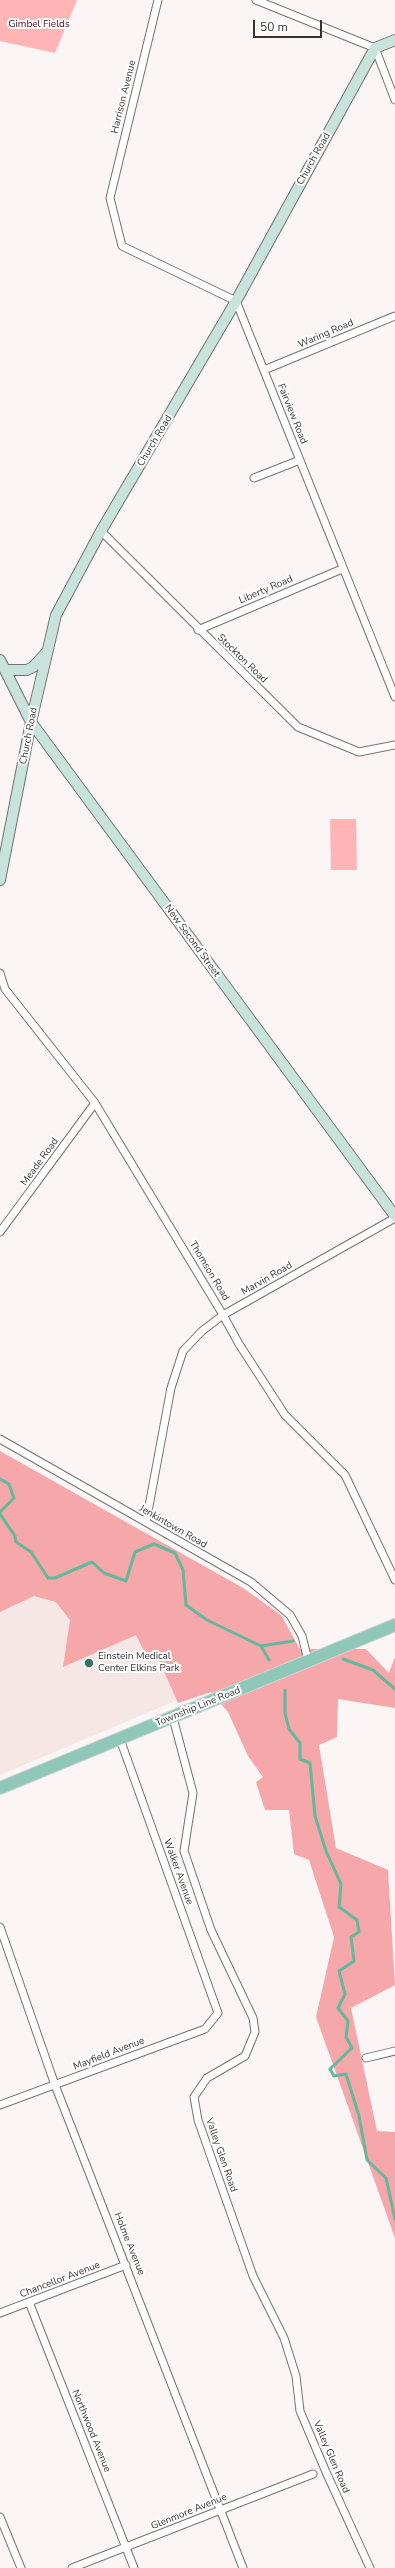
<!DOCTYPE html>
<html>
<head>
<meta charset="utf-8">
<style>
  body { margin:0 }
  #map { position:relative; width:395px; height:2568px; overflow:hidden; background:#fcf5f5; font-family:"Nunito Sans",sans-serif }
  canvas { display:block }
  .scale { position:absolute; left:253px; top:20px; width:69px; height:18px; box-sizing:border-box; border:2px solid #363333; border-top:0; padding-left:5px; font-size:12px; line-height:14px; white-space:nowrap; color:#363333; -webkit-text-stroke:3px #fff; paint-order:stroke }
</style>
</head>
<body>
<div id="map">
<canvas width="395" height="2568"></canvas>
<div class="scale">50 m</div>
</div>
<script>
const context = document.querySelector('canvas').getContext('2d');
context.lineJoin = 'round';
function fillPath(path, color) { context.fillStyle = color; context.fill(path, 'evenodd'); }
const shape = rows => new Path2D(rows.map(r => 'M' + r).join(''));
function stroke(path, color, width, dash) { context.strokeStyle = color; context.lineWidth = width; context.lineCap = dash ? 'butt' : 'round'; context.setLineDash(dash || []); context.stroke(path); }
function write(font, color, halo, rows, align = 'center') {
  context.font = font + ' "Nunito Sans",sans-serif'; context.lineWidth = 4; context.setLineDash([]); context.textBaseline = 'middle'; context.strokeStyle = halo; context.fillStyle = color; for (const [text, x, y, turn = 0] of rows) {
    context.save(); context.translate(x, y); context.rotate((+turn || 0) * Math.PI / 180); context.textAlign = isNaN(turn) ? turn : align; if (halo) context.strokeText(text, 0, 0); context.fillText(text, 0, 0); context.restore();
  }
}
fillPath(shape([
  [0,1571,154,1636,201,1690,0,1775]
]), '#f6e6e6');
fillPath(shape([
  [0,0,77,0,55,53,0,41],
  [330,819,356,819,357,870,331,870]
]), '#ffb4b5');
fillPath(shape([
  [0,1451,243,1588,281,1615,300,1649,366,1649,389,1673,395,1657,395,1708,338,1699,337,1737,319,1745,336,1848,388,1870,395,1985,351,2008,377,2131,395,2132,395,2238,316,2017,334,1937,309,1860,294,1854,289,1810,265,1810,256,1782,263,1777,248,1756,228,1712,211,1692,178,1703,155,1651,145,1653,136,1635,63,1667,70,1620,56,1602,34,1596,0,1612]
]), '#f5a7a9');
stroke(shape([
  [0,1479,9,1484,14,1498,0,1512],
  [0,1514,15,1536,16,1542,31,1552,48,1578,55,1578,92,1562,104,1573,126,1581,135,1552,154,1544,175,1553,183,1570,186,1605,207,1620,261,1646,293,1641],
  [261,1646,269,1660],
  [343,1659,373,1670,395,1689],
  [285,1690,285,1713,289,1729,300,1743,300,1759,310,1763,315,1816,326,1851,341,1884,339,1907,357,1920,359,1932,351,1937,354,1961,339,1971,345,1994,338,2008,348,2021,346,2037,352,2048,330,2069,334,2076,346,2074,359,2116,367,2160,386,2178,395,2219]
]), '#63b89e', 3);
const street = shape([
  [158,0,110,198,122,246,236,301,395,697],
  [256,0,375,48,395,100],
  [264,370,395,316],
  [254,478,300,460],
  [101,531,298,727,359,752,395,745],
  [198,630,342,569],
  [0,973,5,989,95,1103,223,1315,239,1344,285,1415,345,1475,395,1580],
  [0,1232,95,1103],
  [0,1439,251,1582,290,1615,302,1636,308,1660],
  [146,1522,171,1388,183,1351,202,1331,223,1315,395,1218],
  [173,1718,193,1793,184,1851,211,1930,253,2018,255,2032,245,2056,207,2078,194,2097,198,2120,253,2276,284,2338,296,2376,300,2411,326,2472,370,2568],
  [0,1927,55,2085,243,2568],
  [366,2058,395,2051],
  [0,2105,205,2029,218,2013,120,1739],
  [29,2302,134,2568],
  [0,2313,126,2265],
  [0,2517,21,2568],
  [72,2568,313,2474]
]);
const secondary = shape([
  [0,660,31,722,395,1216],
  [5,670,27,670,33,667,46,653],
  [0,880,31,722,56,615,101,531,236,301,375,48,395,40]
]);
const primary = shape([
  [0,1788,395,1625]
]);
stroke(street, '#777171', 9);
stroke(secondary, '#777171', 12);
stroke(primary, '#d3d2d2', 14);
stroke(street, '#fff', 7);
stroke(secondary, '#c7e3dc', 10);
stroke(primary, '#8fc8b8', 12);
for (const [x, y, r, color] of [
  [89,1663,5,"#327260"]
]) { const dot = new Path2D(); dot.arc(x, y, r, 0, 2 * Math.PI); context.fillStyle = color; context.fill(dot); stroke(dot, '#fff', 1.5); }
write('10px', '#4f0c16', '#fff', [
  ["Gimbel Fields",39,25]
]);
write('10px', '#363333', '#fff', [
  ["Harrison Avenue",124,97,-76],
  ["Church Road",314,159,-61],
  ["Waring Road",326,334,-23],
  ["Fairview Road",292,414,68],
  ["Church Road",155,441,-59],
  ["Liberty Road",266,590,-23],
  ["Stockton Road",242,659,44],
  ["Church Road",29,736,-79],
  ["New Second Street",192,941,54],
  ["Meade Road",40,1162,-54],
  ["Thomson Road",209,1271,59],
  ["Marvin Road",267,1279,-30],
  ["Jenkintown Road",173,1527,30],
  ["Township Line Road",198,1707,-22],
  ["Walker Avenue",178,1872,70],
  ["Mayfield Avenue",109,2054,-21],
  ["Valley Glen Road",221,2155,71],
  ["Holme Avenue",129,2244,68],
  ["Chancellor Avenue",60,2280,-21],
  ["Northwood Avenue",91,2431,68],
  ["Valley Glen Road",331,2457,67],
  ["Glenmore Avenue",189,2512,-22]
]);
write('10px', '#363333', '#fff', [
  ["Einstein Medical",98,1657],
  ["Center Elkins Park",98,1669]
], 'left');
</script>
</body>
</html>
